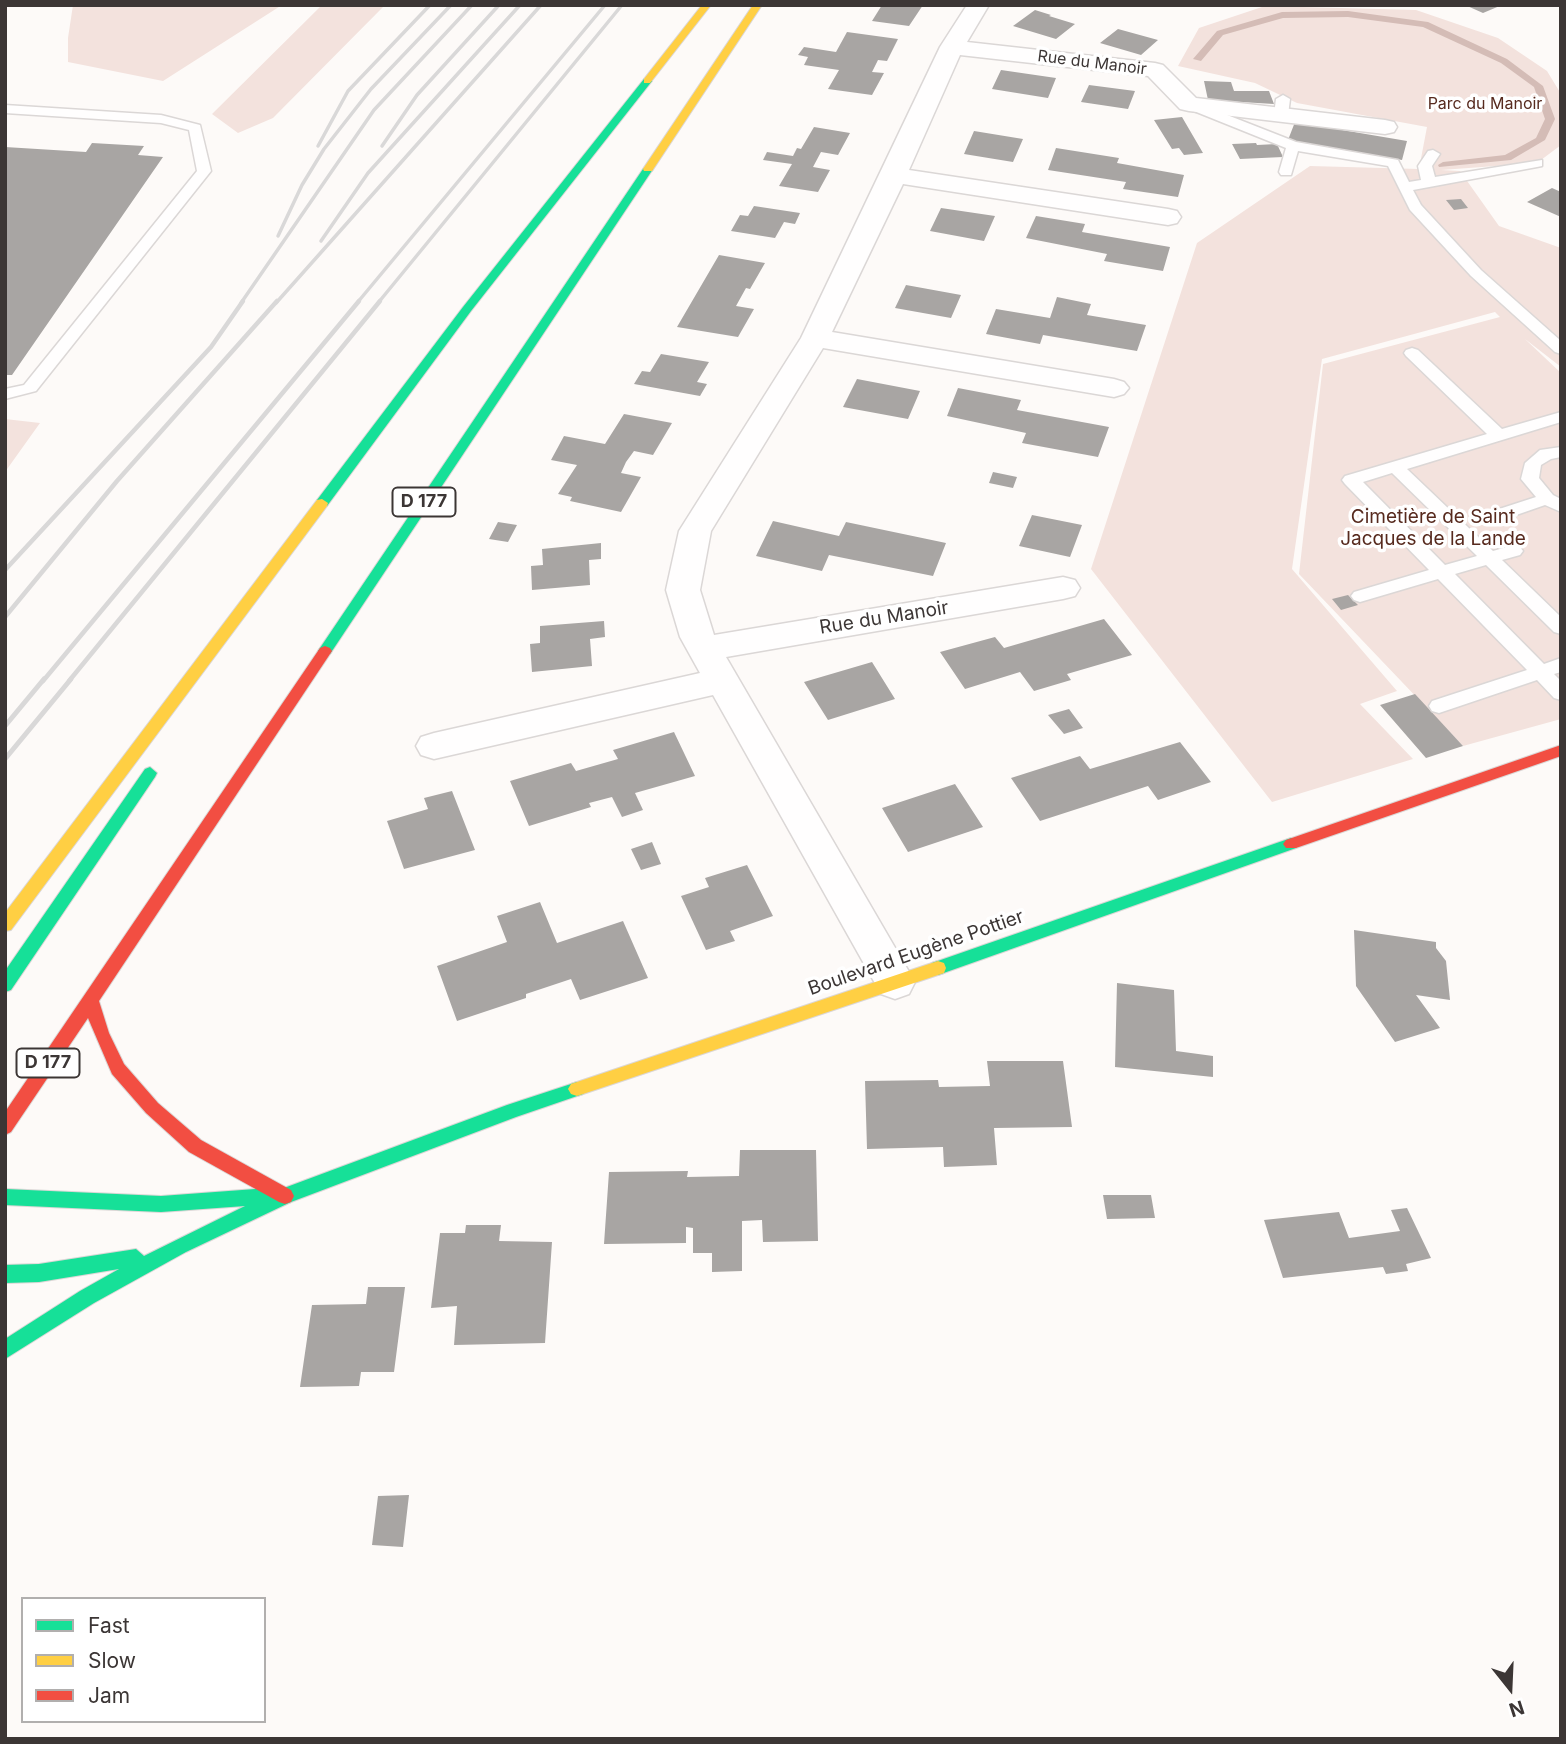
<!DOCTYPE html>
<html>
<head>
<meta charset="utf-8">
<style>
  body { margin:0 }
  #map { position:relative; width:1566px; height:1744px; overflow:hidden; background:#fdfaf8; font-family:Inter,sans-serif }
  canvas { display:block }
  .frame { position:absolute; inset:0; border:7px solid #3c3635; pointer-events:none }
  .legend { position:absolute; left:21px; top:1597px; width:245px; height:126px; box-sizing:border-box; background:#fff; border:2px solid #b1afae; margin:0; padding:9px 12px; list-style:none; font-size:21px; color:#3c3635 }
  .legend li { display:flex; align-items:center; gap:14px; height:35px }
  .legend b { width:35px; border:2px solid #b1afae }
  .north { position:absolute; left:1475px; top:1653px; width:70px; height:70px; -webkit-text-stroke:5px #fff; paint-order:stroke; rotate:162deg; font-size:19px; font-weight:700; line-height:28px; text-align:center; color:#3c3635 }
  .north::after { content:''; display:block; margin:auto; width:24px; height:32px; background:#3c3635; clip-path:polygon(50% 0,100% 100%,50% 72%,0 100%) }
</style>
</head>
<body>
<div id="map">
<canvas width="1566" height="1744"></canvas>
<div class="frame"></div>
<ul class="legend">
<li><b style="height:9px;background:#16e098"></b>Fast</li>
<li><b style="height:9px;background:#ffcf43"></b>Slow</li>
<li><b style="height:9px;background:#f24e42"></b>Jam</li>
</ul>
<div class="north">N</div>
</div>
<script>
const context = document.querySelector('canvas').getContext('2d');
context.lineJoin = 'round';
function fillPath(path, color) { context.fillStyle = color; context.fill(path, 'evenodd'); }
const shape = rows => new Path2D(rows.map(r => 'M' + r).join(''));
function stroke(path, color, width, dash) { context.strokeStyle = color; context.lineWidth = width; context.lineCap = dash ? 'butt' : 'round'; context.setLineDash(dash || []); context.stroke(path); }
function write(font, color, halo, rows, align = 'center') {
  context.font = font + ' Inter,sans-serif'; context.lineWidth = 7; context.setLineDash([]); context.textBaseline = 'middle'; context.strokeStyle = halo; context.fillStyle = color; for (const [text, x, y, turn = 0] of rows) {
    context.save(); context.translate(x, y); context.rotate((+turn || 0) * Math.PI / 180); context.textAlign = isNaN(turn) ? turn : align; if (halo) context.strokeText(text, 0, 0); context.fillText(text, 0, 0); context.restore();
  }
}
fillPath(shape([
  [73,5,282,5,163,81,68,62,68,38],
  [322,5,385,5,273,118,238,133,212,114],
  [1265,6,1416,10,1498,38,1547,71,1561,94,1561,145,1537,163,1441,170,1460,171,1499,226,1561,248,1561,367,1525,339,1561,373,1561,719,1463,746,1299,574,1323,364,1500,317,1495,312,1322,359,1292,569,1397,691,1360,704,1413,759,1272,802,1091,569,1197,243,1310,166,1419,169,1427,127,1297,103,1255,83,1178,66,1199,28],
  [5,419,40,423,5,472]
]), '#f3e2dd');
fillPath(shape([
  [1348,11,1428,22,1507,59,1543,86,1555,119,1545,140,1511,160,1439,167,1438,165,1443,162,1505,155,1536,138,1545,119,1534,87,1501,63,1423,27,1348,17,1283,18,1223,35,1201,61,1193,59,1217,31,1282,12,1348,11]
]), '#d4bcb6');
fillPath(shape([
  [882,5,923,5,909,26,872,21],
  [1465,5,1502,5,1483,13],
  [1035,10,1051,15,1049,16,1075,24,1056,39,1013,26],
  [1118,29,1158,40,1141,55,1100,43],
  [847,32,898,39,887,61,878,60,872,72,884,73,872,95,828,89,839,70,804,65,808,57,798,55,804,47,836,52],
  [1001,70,1056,78,1048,98,992,89],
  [1204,81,1231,82,1234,91,1269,91,1274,104,1208,100],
  [1089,85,1135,91,1128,109,1081,102],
  [1182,117,1203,153,1184,155,1179,148,1172,149,1154,120],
  [1295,122,1407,141,1402,160,1288,140],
  [814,127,850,133,838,155,821,152,813,167,830,170,818,192,779,186,792,164,763,160,767,152,793,156,797,148,801,149],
  [974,131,1023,139,1013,162,964,154],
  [92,143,144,146,138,155,163,157,12,375,5,375,5,147,86,152],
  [1256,143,1257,145,1277,144,1283,157,1240,159,1232,144],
  [1056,148,1119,158,1117,163,1184,175,1178,197,1123,189,1126,182,1048,170],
  [1552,188,1561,192,1561,217,1527,202],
  [1461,199,1468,208,1454,210,1446,200],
  [754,206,800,213,795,224,784,222,775,238,731,231,740,215,748,216],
  [941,208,995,216,984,241,930,231],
  [1036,216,1085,224,1082,232,1170,247,1163,271,1104,261,1107,254,1026,238],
  [719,255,765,263,750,289,746,288,736,306,754,309,738,337,677,327],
  [906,285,961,295,951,318,895,308],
  [1057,297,1091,304,1087,315,1146,325,1137,351,1043,335,1040,344,986,334,996,309,1050,318],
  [661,354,709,362,697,382,707,384,700,396,634,384,642,371,650,372],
  [857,379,920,391,908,419,843,407],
  [958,388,1021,400,1017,410,1109,427,1098,457,1022,443,1026,433,947,416],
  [624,414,672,423,653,455,634,451,626,462,621,473,641,477,621,512,570,501,572,497,558,494,577,465,551,460,564,436,605,444],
  [993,472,1017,477,1013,488,989,483],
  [1032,515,1082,525,1070,557,1019,546],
  [773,521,839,536,846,522,946,543,933,576,829,555,822,571,756,556],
  [498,522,517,525,508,542,489,539],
  [601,543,601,559,589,560,590,585,532,590,531,566,543,565,542,549],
  [1348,595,1358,605,1341,610,1332,599],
  [1104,619,1132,655,1067,674,1071,680,1034,691,1020,672,965,689,940,652,995,637,1004,648],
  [604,621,605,637,590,639,592,666,532,672,530,644,540,643,540,626],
  [872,662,895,699,828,720,804,682],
  [1415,694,1463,746,1426,758,1380,705],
  [1069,709,1083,728,1064,734,1048,715],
  [674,732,695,776,635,793,643,810,622,817,612,797,589,803,591,807,529,826,510,781,571,763,576,771,618,759,613,750],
  [1180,742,1211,782,1158,800,1148,786,1040,821,1011,778,1080,756,1090,769],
  [955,784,983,827,908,852,882,808],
  [452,791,475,850,404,869,387,821,428,809,424,798],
  [652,842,661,864,641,870,631,849],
  [747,865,773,916,730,931,735,941,706,950,681,896,709,887,705,878],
  [540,902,557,943,623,921,648,978,580,1000,571,979,526,994,526,998,457,1021,437,966,507,942,497,916],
  [1354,930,1436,942,1436,948,1446,961,1450,1000,1416,995,1440,1028,1395,1042,1356,986],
  [1117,983,1174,990,1176,1051,1213,1056,1213,1077,1115,1067],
  [987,1061,1063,1061,1072,1127,994,1128,997,1165,944,1167,943,1147,867,1149,865,1081,938,1080,939,1087,990,1086],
  [740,1150,816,1150,818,1241,763,1242,762,1220,742,1221,742,1271,712,1272,712,1253,693,1253,693,1228,686,1227,686,1243,604,1244,609,1172,688,1171,687,1177,739,1176],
  [1103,1195,1151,1195,1155,1218,1107,1219],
  [1407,1208,1431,1258,1406,1264,1408,1271,1386,1274,1383,1267,1283,1278,1264,1220,1339,1212,1349,1238,1400,1231,1391,1210],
  [466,1225,501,1225,499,1241,552,1242,545,1343,454,1345,457,1306,431,1308,440,1233,465,1233],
  [368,1287,405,1287,394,1372,361,1372,359,1386,300,1387,312,1305,366,1304],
  [409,1495,403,1547,372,1545,378,1496]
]), '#a8a5a3');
const lane = shape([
  [1283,95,1290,99,1288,115,1281,119,1274,115,1276,99,1283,95],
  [1189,100,1296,142,1398,160,1409,182,1421,180,1418,166,1428,151,1433,150,1440,154,1432,166,1435,177,1542,160,1542,166,1537,167,1413,190,1421,205,1481,270,1561,341,1561,354,1555,352,1471,276,1410,210,1388,166,1298,151,1291,175,1281,175,1279,172,1286,148,1184,107,1184,101,1189,100],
  [5,105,161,115,200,125,211,171,36,391,5,399,5,389,24,385,197,171,189,130,161,123,5,113,5,105],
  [1412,348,1418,350,1502,429,1561,412,1561,422,1407,469,1493,551,1514,545,1520,547,1523,551,1520,555,1502,560,1561,617,1561,634,1554,632,1486,565,1455,574,1544,664,1561,658,1561,672,1554,674,1561,681,1561,700,1554,698,1537,680,1439,713,1432,711,1429,706,1432,701,1527,670,1438,579,1360,602,1354,600,1351,596,1354,592,1429,570,1345,484,1342,480,1345,476,1487,434,1406,356,1404,353,1406,350,1412,348],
  [1392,473,1477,556,1445,565,1363,482,1392,473],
  [1561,447,1561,457,1551,459,1541,465,1539,478,1553,495,1561,499,1561,512,1545,505,1499,521,1493,519,1490,515,1493,511,1536,497,1521,479,1525,463,1540,450,1561,447]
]);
const street = shape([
  [967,5,989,5,967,42,1155,63,1163,65,1196,98,1385,120,1394,122,1397,127,1394,132,1385,134,1189,111,1180,109,1148,76,960,55,909,170,1168,209,1177,211,1181,217,1177,223,1168,225,903,184,832,332,1114,379,1124,382,1129,388,1124,394,1114,397,823,348,711,531,700,590,714,635,1063,577,1075,580,1080,588,1075,596,1063,599,726,657,915,982,909,994,895,999,881,994,713,695,434,759,421,755,416,746,421,737,434,733,700,673,680,637,666,590,679,531,801,338,940,47,967,5]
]);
const fast = shape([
  [644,79,652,81,471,311,327,506,317,506,317,500,463,307,644,79],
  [648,166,653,169,330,654,320,654,318,651,320,648,643,169,648,166],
  [150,767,157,773,155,777,11,990,5,992,5,971,145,769,150,767],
  [1291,838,1296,840,1299,844,1296,848,938,975,932,973,930,968,932,963,1291,838],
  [577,1082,583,1084,586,1089,583,1094,516,1117,291,1202,186,1252,94,1303,5,1359,5,1339,80,1291,119,1269,39,1282,5,1283,5,1265,39,1264,136,1249,144,1256,245,1206,161,1212,5,1205,5,1189,161,1196,269,1188,276,1191,507,1105,577,1082]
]);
const slow = shape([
  [702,5,711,5,650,83,644,83,644,79,702,5],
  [753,5,762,5,652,171,644,171,643,169,753,5],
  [322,499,328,503,327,506,11,930,5,931,5,913,317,500,322,499],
  [938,961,944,963,946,968,944,973,577,1096,571,1094,568,1089,571,1084,577,1082,938,961]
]);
const jam = shape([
  [325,646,330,648,332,651,330,654,99,1001,109,1033,124,1064,158,1103,201,1140,291,1190,294,1196,291,1202,285,1204,279,1202,189,1152,146,1113,112,1074,88,1018,11,1132,5,1135,5,1112,320,648,325,646],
  [1561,745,1561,756,1296,848,1286,848,1283,844,1286,840,1561,745]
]);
stroke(lane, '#dbd7d6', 3);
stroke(street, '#dbd7d6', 3);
stroke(fast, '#dbd7d6', 2);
stroke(slow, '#dbd7d6', 2);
stroke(jam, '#dbd7d6', 2);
fillPath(lane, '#fffefe');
fillPath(street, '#fffefe');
fillPath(fast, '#16e098');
fillPath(slow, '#ffcf43');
fillPath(jam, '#f24e42');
stroke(shape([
  [318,146,348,91,430,5],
  [382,146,417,95,499,5],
  [278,236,302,185,324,149,371,89,451,5],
  [321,241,368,173,520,5],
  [241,303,374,110,472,5],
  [276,303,541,5],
  [357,303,605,5],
  [378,303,622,5]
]), '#d9d8d8', 3.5);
stroke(shape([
  [5,570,211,347,243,301],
  [5,617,117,481,277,301],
  [43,681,359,301],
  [69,681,380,301]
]), '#d9d8d8', 4.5);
stroke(shape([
  [5,726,44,679],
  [5,759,71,679]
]), '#d9d8d8', 5);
write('16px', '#3c3635', '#fff', [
  ["Rue du Manoir",1092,63,7]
]);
write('16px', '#572a1e', '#fff', [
  ["Parc du Manoir",1485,104]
]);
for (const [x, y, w] of [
  [424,502,63],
  [48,1063,63]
]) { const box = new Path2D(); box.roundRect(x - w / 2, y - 14.5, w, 29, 5); context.fillStyle = '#fff'; context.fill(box); stroke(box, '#3c3635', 2); }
write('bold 18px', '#3c3635', null, [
  ["D 177",424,502],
  ["D 177",48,1063]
]);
write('19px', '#572a1e', '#fff', [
  ["Cimetière de Saint",1433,517],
  ["Jacques de la Lande",1433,539]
]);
write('19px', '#3c3635', '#fff', [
  ["Rue du Manoir",884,618,-9],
  ["Boulevard Eugène Pottier",916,953,-19]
]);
</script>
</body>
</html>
